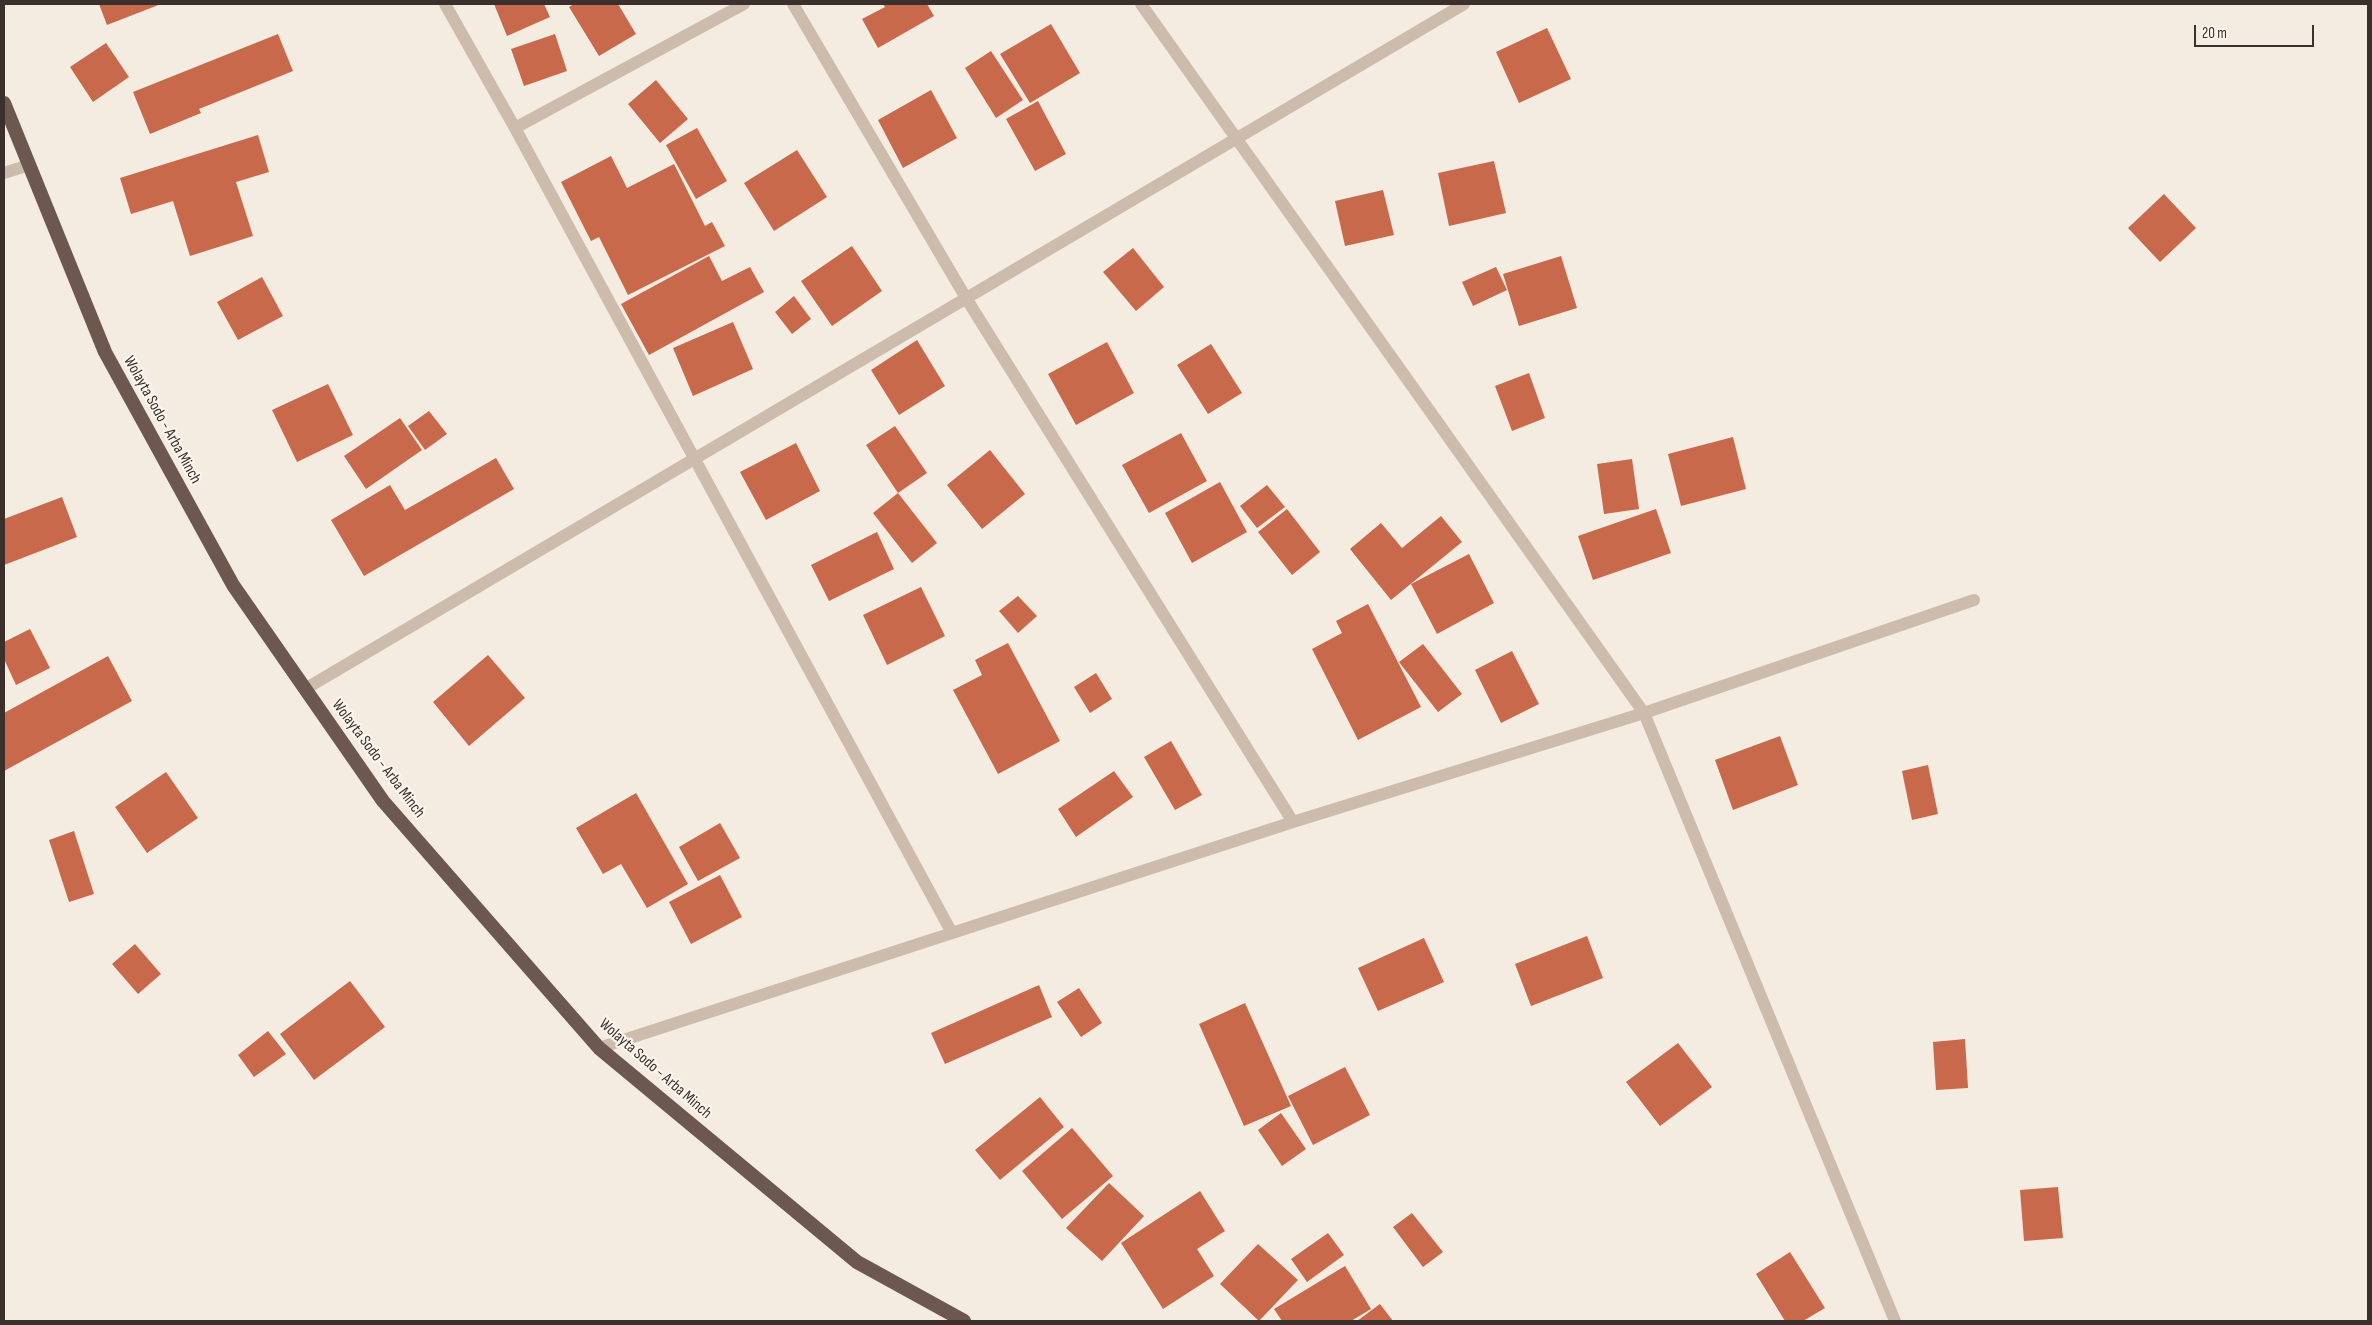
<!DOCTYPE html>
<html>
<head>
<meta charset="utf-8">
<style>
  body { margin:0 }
  #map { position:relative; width:2372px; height:1325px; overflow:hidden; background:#f4ebe1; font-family:"Sofia Sans Condensed",sans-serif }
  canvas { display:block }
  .frame { position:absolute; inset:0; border:5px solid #3b302b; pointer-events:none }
  .scale { position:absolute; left:2194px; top:25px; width:120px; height:22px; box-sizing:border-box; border:2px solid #3b302b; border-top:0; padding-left:6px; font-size:15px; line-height:18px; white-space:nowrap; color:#3b302b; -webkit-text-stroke:4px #fbf5ee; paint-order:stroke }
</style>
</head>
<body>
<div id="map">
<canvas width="2372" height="1325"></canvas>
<div class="frame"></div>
<div class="scale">20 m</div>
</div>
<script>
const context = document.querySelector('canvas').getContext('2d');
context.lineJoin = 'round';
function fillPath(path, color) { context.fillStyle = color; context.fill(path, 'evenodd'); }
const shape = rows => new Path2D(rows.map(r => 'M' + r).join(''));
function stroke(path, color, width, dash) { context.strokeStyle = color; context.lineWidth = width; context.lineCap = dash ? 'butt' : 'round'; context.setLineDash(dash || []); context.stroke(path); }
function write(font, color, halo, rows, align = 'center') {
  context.font = font + ' "Sofia Sans Condensed",sans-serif'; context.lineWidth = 4.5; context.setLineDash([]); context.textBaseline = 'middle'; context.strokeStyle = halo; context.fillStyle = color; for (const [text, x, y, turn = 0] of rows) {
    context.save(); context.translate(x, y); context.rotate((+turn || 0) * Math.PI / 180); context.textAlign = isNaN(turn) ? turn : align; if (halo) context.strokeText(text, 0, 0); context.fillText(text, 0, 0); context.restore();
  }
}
fillPath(shape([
  [99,4,161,4,107,25],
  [494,4,544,4,550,17,507,36],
  [574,4,618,4,636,34,599,56,569,7],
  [883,4,927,4,934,16,878,48,862,19,885,7],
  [1051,24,1080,73,1030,103,1000,54],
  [1547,28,1571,79,1519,103,1496,52],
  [278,34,293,71,199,109,201,113,150,134,133,92],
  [555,34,567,71,524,86,511,49],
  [106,43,129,77,93,102,70,67],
  [991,51,1023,100,996,118,965,68],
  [656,80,688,119,660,143,628,104],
  [931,90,957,138,903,168,878,120],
  [1038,101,1066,154,1035,171,1006,119],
  [697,128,727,181,696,199,666,145],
  [258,135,269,172,236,182,253,236,190,256,173,201,131,214,120,178],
  [797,150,827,197,774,231,744,183],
  [611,156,627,188,674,164,705,226,712,222,725,246,628,295,599,237,591,241,561,182],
  [1494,161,1506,213,1449,226,1438,173],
  [1383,190,1394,235,1345,246,1335,201],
  [2164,194,2196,228,2160,262,2128,228],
  [852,246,882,291,832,326,801,281],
  [1133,248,1164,287,1136,311,1103,272],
  [709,256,722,281,750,267,764,292,649,355,621,304],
  [1561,256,1577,308,1519,326,1503,274],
  [1496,267,1507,290,1473,306,1462,282],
  [262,277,283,316,238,340,217,302],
  [794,296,811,319,792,334,775,312],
  [733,322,753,369,693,396,673,348],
  [917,340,945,386,899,415,871,370],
  [1107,342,1134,393,1076,425,1048,374],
  [1211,344,1242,393,1208,414,1177,365],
  [1529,373,1545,418,1512,431,1495,386],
  [328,384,353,435,297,462,272,410],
  [429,411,447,434,425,450,408,426],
  [400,418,422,450,366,489,344,456],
  [895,426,927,473,898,493,866,445],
  [1181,433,1207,481,1149,513,1122,465],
  [1733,437,1746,489,1681,506,1668,454],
  [796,443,820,491,766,520,740,472],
  [990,450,1025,494,982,529,947,485],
  [496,458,514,489,364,576,331,520,390,485,405,510],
  [1632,459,1639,509,1604,514,1597,464],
  [1220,482,1247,532,1192,563,1165,513],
  [1267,485,1285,507,1257,528,1240,506],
  [898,493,937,543,912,563,873,513],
  [62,497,77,537,4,565,4,519],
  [1287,509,1320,552,1292,575,1258,532],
  [1656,509,1671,553,1593,580,1578,536],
  [1441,516,1462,542,1391,600,1350,549,1381,523,1402,548],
  [877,532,894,569,829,601,811,565],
  [1469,554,1494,603,1437,634,1411,584],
  [921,587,945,636,887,665,863,615],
  [1018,596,1037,616,1018,633,999,611],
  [1368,604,1421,707,1358,740,1312,649,1342,633,1336,621],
  [30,629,50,668,16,685,4,659,4,642],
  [1008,643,1060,741,998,774,953,690,982,675,975,660],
  [1423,644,1462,694,1438,712,1399,662],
  [1512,651,1539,704,1501,723,1475,670],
  [488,655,525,698,469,746,433,702],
  [108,656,132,701,4,771,4,713],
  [1096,673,1112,699,1090,713,1074,687],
  [1780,736,1798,785,1733,810,1715,760],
  [1171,741,1202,795,1175,810,1144,757],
  [1928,765,1938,814,1912,820,1902,771],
  [1114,771,1133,797,1076,837,1058,809],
  [166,772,198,818,147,853,115,807],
  [636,793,688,884,647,908,621,864,603,874,576,828],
  [720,823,740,858,698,881,679,847],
  [74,831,94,894,69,902,49,840],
  [720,875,742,917,691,944,669,902],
  [1587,936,1603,978,1531,1006,1515,964],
  [1424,938,1444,982,1378,1011,1358,968],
  [135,944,161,974,138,994,112,964],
  [350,981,385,1027,314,1080,280,1034],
  [1039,985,1052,1017,945,1064,931,1033],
  [1079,988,1102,1023,1081,1037,1057,1002],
  [1245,1003,1291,1106,1244,1126,1199,1024],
  [268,1031,286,1054,254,1077,238,1055],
  [1965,1039,1968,1088,1936,1090,1933,1042],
  [1678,1043,1712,1087,1660,1126,1626,1082],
  [1345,1067,1370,1115,1313,1145,1288,1096],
  [1040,1097,1064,1127,1000,1180,975,1150],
  [1281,1113,1306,1149,1282,1166,1258,1130],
  [1072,1128,1113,1176,1062,1219,1022,1171],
  [1109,1183,1144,1216,1102,1261,1066,1228],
  [2058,1187,2063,1238,2024,1241,2020,1190],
  [1200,1191,1225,1231,1197,1249,1214,1276,1163,1309,1121,1243],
  [1412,1213,1443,1252,1423,1267,1393,1227],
  [1328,1233,1344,1255,1307,1282,1291,1259],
  [1258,1244,1298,1280,1259,1321,1220,1284],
  [1790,1252,1825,1308,1803,1321,1785,1321,1756,1274],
  [1345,1266,1371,1309,1351,1321,1282,1321,1274,1309],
  [1380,1304,1393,1321,1357,1321]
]), '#c8694b');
stroke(shape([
  [445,4,515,128,952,933],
  [793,4,966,298,1293,822],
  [1141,4,1644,713,1895,1321],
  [515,128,744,4],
  [4,173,29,165],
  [305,689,1464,4],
  [599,1048,1293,822,1644,713,1974,600]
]), '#cdbbac', 12);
stroke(shape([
  [4,103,105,352,233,585,383,801,599,1048,857,1262,964,1321]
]), '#6c584f', 14);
write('16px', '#3b302b', '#fbf5ee', [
  ["Wolayta Sodo - Arba Minch",162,420,61],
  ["Wolayta Sodo - Arba Minch",378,759,53],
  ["Wolayta Sodo - Arba Minch",655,1069,41]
]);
</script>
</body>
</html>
